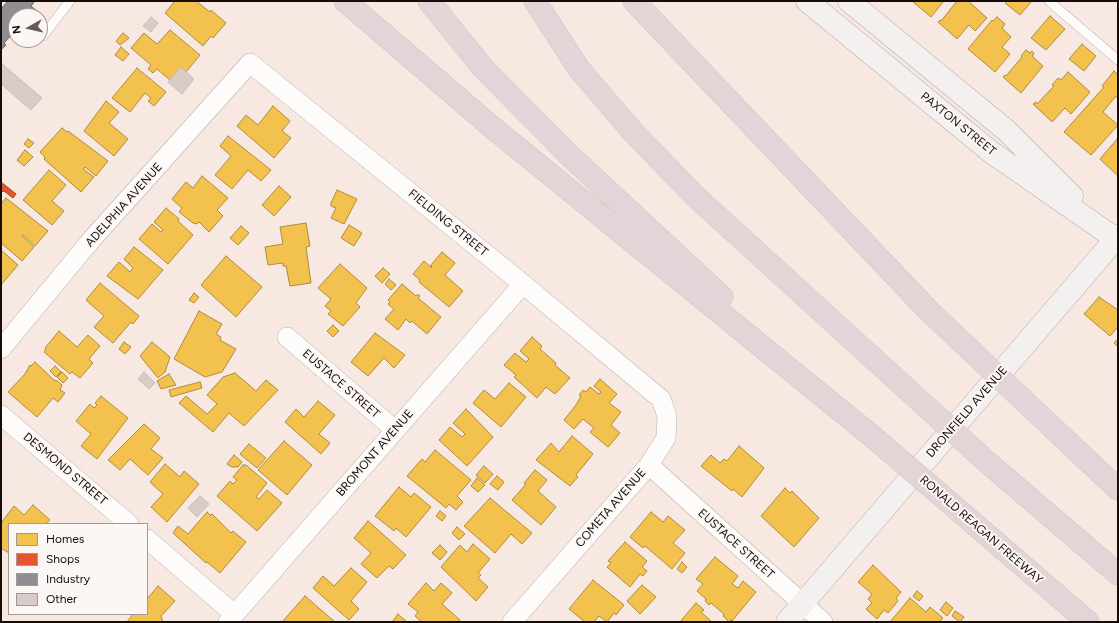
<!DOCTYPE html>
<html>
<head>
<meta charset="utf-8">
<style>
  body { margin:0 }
  #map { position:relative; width:1119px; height:623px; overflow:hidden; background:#f7e8e2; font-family:Figtree,sans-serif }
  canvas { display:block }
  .frame { position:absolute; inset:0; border:2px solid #160d0a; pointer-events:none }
  .legend { position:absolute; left:8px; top:523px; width:140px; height:92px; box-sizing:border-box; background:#fcf7f5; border:1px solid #a09997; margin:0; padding:5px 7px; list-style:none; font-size:12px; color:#160d0a }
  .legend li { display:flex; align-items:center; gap:8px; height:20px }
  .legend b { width:20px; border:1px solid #a09997 }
  .north { position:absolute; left:8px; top:8px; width:40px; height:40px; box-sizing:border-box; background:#fcf7f5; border:1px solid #a09997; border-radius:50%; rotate:262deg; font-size:11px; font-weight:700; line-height:16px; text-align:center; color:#160d0a }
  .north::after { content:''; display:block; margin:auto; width:14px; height:18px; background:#655a56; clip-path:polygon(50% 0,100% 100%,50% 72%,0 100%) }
</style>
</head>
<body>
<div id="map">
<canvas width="1119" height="623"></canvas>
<div class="frame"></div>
<ul class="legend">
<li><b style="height:11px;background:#f2c14e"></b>Homes</li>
<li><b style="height:11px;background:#e4572e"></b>Shops</li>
<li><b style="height:11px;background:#8d8d92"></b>Industry</li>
<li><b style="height:11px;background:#d8cbc8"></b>Other</li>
</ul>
<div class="north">N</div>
</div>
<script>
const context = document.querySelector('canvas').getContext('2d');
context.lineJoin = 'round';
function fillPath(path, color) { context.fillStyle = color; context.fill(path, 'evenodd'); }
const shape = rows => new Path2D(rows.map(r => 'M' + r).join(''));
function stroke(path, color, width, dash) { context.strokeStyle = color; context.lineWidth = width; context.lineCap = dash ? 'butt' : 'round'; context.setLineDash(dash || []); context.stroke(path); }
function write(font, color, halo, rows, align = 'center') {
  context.font = font + ' Figtree,sans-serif'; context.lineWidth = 4; context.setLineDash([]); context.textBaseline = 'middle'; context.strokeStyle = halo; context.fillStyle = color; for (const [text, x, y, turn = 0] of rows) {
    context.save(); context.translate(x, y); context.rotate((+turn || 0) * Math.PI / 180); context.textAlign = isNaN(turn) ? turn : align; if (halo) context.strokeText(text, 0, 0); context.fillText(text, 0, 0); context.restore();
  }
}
const homes = shape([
  [175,1,196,1,210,12,211,10,226,23,213,38,211,36,203,46,165,13,175,1],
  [912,1,944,1,931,17,912,1],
  [957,1,968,1,987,18,975,31,969,25,957,39,938,22,940,20,941,21,957,1],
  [1007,1,1032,1,1020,15,1005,3,1007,1],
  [1050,16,1065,29,1046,50,1031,38,1050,16],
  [997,17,1005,24,1002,28,1011,37,1002,47,1010,54,995,72,968,49,992,20,993,21,997,17],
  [170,30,200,55,186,72,181,67,170,80,157,69,153,73,148,69,151,65,131,48,144,33,157,44,170,30],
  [123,33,129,38,120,45,116,41,123,33],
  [1082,44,1096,56,1084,71,1069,59,1082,44],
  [121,47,129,54,123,61,115,55,121,47],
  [1026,50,1030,53,1032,51,1034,54,1032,56,1043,66,1021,93,1003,77,1005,75,1006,76,1022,57,1021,56,1026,50],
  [137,68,166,92,154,106,148,101,151,98,145,93,130,112,112,98,137,68],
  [1114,71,1118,75,1118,97,1115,97,1103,112,1118,125,1091,155,1064,132,1104,87,1102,86,1114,71],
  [1068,72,1090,92,1071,114,1065,108,1052,122,1033,104,1036,102,1037,104,1054,86,1052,85,1058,78,1061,80,1068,72],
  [106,101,119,112,109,123,128,139,114,156,84,131,106,101],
  [273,106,290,121,282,131,291,138,274,158,237,126,246,115,258,125,273,106],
  [62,128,67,132,68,131,108,161,96,176,85,167,83,169,94,177,81,192,44,159,45,157,40,152,62,128],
  [228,136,271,170,261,181,248,170,232,189,215,175,231,156,220,146,228,136],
  [1118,138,1118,176,1100,159,1118,138],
  [28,139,34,143,29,148,24,144,28,139],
  [25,150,33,157,24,166,17,160,25,150],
  [49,170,66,185,52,201,64,211,52,225,23,200,49,170],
  [202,176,228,198,217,210,223,216,209,232,199,222,197,224,193,223,179,212,182,208,172,199,186,182,193,188,202,176],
  [279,186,291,197,274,216,262,205,279,186],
  [337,190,357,199,344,224,331,218,336,208,331,206,331,203,337,190],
  [6,198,48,231,35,246,23,235,22,236,34,247,22,261,1,243,1,204,6,198],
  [166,208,179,219,178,221,193,235,168,264,139,239,152,224,161,232,163,230,154,222,166,208],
  [306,223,310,246,306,247,311,283,290,286,286,266,283,266,283,263,268,265,265,247,283,244,280,227,306,223],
  [349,225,362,233,354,246,341,238,349,225],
  [241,226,249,233,238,245,230,238,241,226],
  [134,247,163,270,138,299,107,276,119,262,130,272,133,268,124,259,134,247],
  [1,250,18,265,1,285,1,250],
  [442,252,455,263,445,275,463,291,449,307,419,282,420,280,413,274,424,261,432,268,431,265,442,252],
  [226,256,262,287,236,317,201,285,226,256],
  [340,264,367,288,356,303,360,307,343,326,328,314,331,311,325,306,331,299,318,288,340,264],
  [383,268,390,274,382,283,375,276,383,268],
  [389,279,396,285,391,290,385,284,389,279],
  [100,283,139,316,133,324,131,322,113,343,94,327,104,316,86,300,100,283],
  [402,284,416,296,418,294,420,296,418,298,441,317,427,334,412,321,410,323,406,319,398,330,385,319,394,309,388,304,390,302,388,300,402,284],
  [194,293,199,297,194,303,189,300,194,293],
  [1099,297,1118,310,1118,327,1110,336,1084,314,1099,297],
  [199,311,222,324,216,334,221,337,220,340,236,349,222,372,205,377,174,359,199,311],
  [333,325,339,331,333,337,327,331,333,325],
  [59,331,77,347,88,335,100,346,89,359,93,363,80,378,72,372,70,374,44,352,46,349,45,348,59,331],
  [375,333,405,355,394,368,384,358,368,376,351,362,375,333],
  [532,337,542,346,540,349,556,363,555,365,570,378,555,394,546,387,537,398,514,377,516,375,504,365,515,353,526,362,529,359,520,351,532,337],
  [1118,339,1118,347,1114,343,1118,339],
  [124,342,131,347,125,354,119,349,124,342],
  [152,342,170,357,165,372,158,378,140,356,152,342],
  [35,362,55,381,56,380,62,385,60,390,65,393,58,402,53,398,37,417,8,392,25,374,30,365,31,366,35,362],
  [55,366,61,372,56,377,50,371,55,366],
  [62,372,68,378,63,383,57,377,62,372],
  [235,373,256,391,266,380,278,390,244,426,229,413,213,432,179,403,186,396,207,414,217,404,207,395,223,377,235,373],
  [169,374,176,385,161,389,157,381,169,374],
  [600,379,617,394,609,403,621,412,611,425,620,433,608,447,590,432,594,428,583,419,574,429,564,420,576,405,581,396,579,395,583,390,586,392,590,387,599,394,601,392,594,386,600,379],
  [200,382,202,388,171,397,169,390,200,382],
  [509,383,526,397,501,427,473,403,484,390,495,399,509,383],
  [101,396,128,418,97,459,81,446,91,434,76,421,90,404,94,408,97,405,95,403,101,396],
  [318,401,335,415,319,434,330,443,321,454,285,422,296,409,304,417,318,401],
  [466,409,493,437,467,466,439,440,450,427,462,437,465,434,453,423,466,409],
  [144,424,160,438,151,449,163,458,148,475,130,459,120,470,108,460,144,424],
  [572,436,593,454,576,475,578,477,570,486,536,460,551,443,559,452,572,436],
  [284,441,312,465,287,495,258,470,284,441],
  [249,444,266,458,257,468,240,454,249,444],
  [739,446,764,468,742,497,733,489,732,491,701,466,711,455,720,463,724,459,727,461,739,446],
  [435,450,471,480,457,496,463,502,456,510,449,504,446,508,407,476,422,459,425,462,435,450],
  [234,455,242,462,238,467,232,467,227,464,234,455],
  [165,464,180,477,184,471,199,484,167,522,151,507,163,494,150,482,165,464],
  [243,465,246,465,267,483,256,497,259,499,267,490,282,503,257,531,217,496,230,481,233,484,237,480,233,477,243,465],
  [484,466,493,474,485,483,476,475,484,466],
  [535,470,547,480,538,491,556,507,541,525,512,500,526,484,524,483,535,470],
  [497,476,504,482,498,490,490,484,497,476],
  [477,478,485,485,478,492,471,486,477,478],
  [399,487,411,497,414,493,431,507,406,537,396,528,394,531,375,516,399,487],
  [785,488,790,493,792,491,819,518,794,547,761,516,785,488],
  [490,498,532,533,522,544,511,534,495,553,464,526,490,498],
  [33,505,50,520,46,524,9,524,9,553,1,548,1,523,14,506,24,515,33,505],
  [440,511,446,516,442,521,436,516,440,511],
  [207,512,210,515,212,514,231,533,233,531,246,542,220,573,207,562,206,563,173,533,178,526,188,534,207,512],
  [651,512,663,522,668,516,685,530,673,543,685,553,672,569,645,546,643,548,630,537,651,512],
  [368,521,406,555,393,569,389,566,377,578,361,564,371,553,354,538,368,521],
  [457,527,465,534,459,540,452,533,457,527],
  [625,542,647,561,642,567,647,571,643,576,640,574,630,587,607,567,611,563,608,561,625,542],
  [473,544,490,559,478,573,481,575,478,578,488,587,476,601,441,567,460,545,467,552,473,544],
  [440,545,447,552,440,560,432,553,440,545],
  [715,557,738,576,732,584,738,588,743,581,756,592,732,621,731,620,729,622,723,616,724,614,711,603,709,605,705,601,706,599,697,591,703,584,696,579,715,557],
  [682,562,687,567,682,573,677,569,682,562],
  [873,565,901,592,896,598,898,601,888,613,884,610,877,619,866,609,872,603,868,599,872,594,858,582,873,565],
  [351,568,367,582,351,601,359,609,349,620,313,588,323,576,334,586,351,568],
  [593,580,624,605,616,615,614,613,607,622,599,616,594,622,585,622,569,609,593,580],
  [426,583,434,591,441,583,452,593,442,604,460,620,459,622,422,622,415,616,418,612,408,604,426,583],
  [642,585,656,597,640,614,627,601,642,585],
  [158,586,175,601,161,616,163,622,127,622,133,614,147,614,147,599,158,586],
  [917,591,923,596,919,601,913,596,917,591],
  [305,596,335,622,282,622,305,596],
  [910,598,926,612,930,607,943,618,939,622,890,622,910,598],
  [946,602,953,608,947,616,940,610,946,602],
  [696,603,704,610,701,612,712,622,680,622,696,603],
  [955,611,964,617,960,622,952,616,955,611],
  [398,614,407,622,408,622,392,622,398,614]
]);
fillPath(homes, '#f2c14e');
stroke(homes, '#b08b3a', 1);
const shops = shape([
  [1,182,16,194,13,198,4,191,1,192,1,182]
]);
fillPath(shops, '#e4572e');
stroke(shops, '#a64123', 1);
const industry = shape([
  [8,1,35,1,31,6,39,13,37,16,16,16,16,30,4,43,6,45,1,50,1,9,8,1]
]);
fillPath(industry, '#8d8d92');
stroke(industry, '#696769', 1);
const building = shape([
  [151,17,158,23,151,32,143,26,151,17],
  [1,63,42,98,31,110,1,84,1,63],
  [181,67,194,79,182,94,168,82,181,67],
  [144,372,155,383,149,389,138,379,144,372],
  [200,496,209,504,197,517,188,508,200,496]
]);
fillPath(building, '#d8cbc8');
stroke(building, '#c9beba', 1);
const lane = shape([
  [1049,1,1118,60],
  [43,36,70,1]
]);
const street = shape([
  [287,337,395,430],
  [1,349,92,239,250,63,523,284,661,399,667,416,666,438,649,465,512,622],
  [1,415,129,524],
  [649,465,823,622],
  [147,539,234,614],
  [228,622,523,284]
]);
const secondary = shape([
  [807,1,991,152,1116,239],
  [849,1,1007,131,1072,196],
  [787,622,1118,236]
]);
const highway = shape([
  [345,1,493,128,873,437],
  [429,1,483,68,568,154,722,297],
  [535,1,579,69,632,131,695,196,909,391],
  [634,1,929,311],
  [1056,431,1118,489],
  [987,462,1118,574],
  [950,503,1088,622]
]);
stroke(lane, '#b9aea9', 10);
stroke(street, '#b9aea9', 20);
stroke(secondary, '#b9aea9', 23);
stroke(highway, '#cdc7c4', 23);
stroke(lane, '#fefcfb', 9);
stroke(street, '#fefcfb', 19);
stroke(secondary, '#f5f0f0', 22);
stroke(highway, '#e3d5d7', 22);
const highwayBridge = shape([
  [929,311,1056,431],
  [909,391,987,462],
  [873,437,950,503]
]);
stroke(highwayBridge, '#cdc7c4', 23, []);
stroke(highwayBridge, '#e3d5d7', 22);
write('12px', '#160d0a', '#fcf7f5', [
  ["PAXTON STREET",958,124,39],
  ["ADELPHIA AVENUE",124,205,-48],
  ["FIELDING STREET",448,223,39],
  ["EUSTACE STREET",341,384,41],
  ["DRONFIELD AVENUE",967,412,-49],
  ["BROMONT AVENUE",375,453,-49],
  ["DESMOND STREET",65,469,40],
  ["COMETA AVENUE",611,508,-49],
  ["RONALD REAGAN FREEWAY",981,530,41],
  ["EUSTACE STREET",736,544,42]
]);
</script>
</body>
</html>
